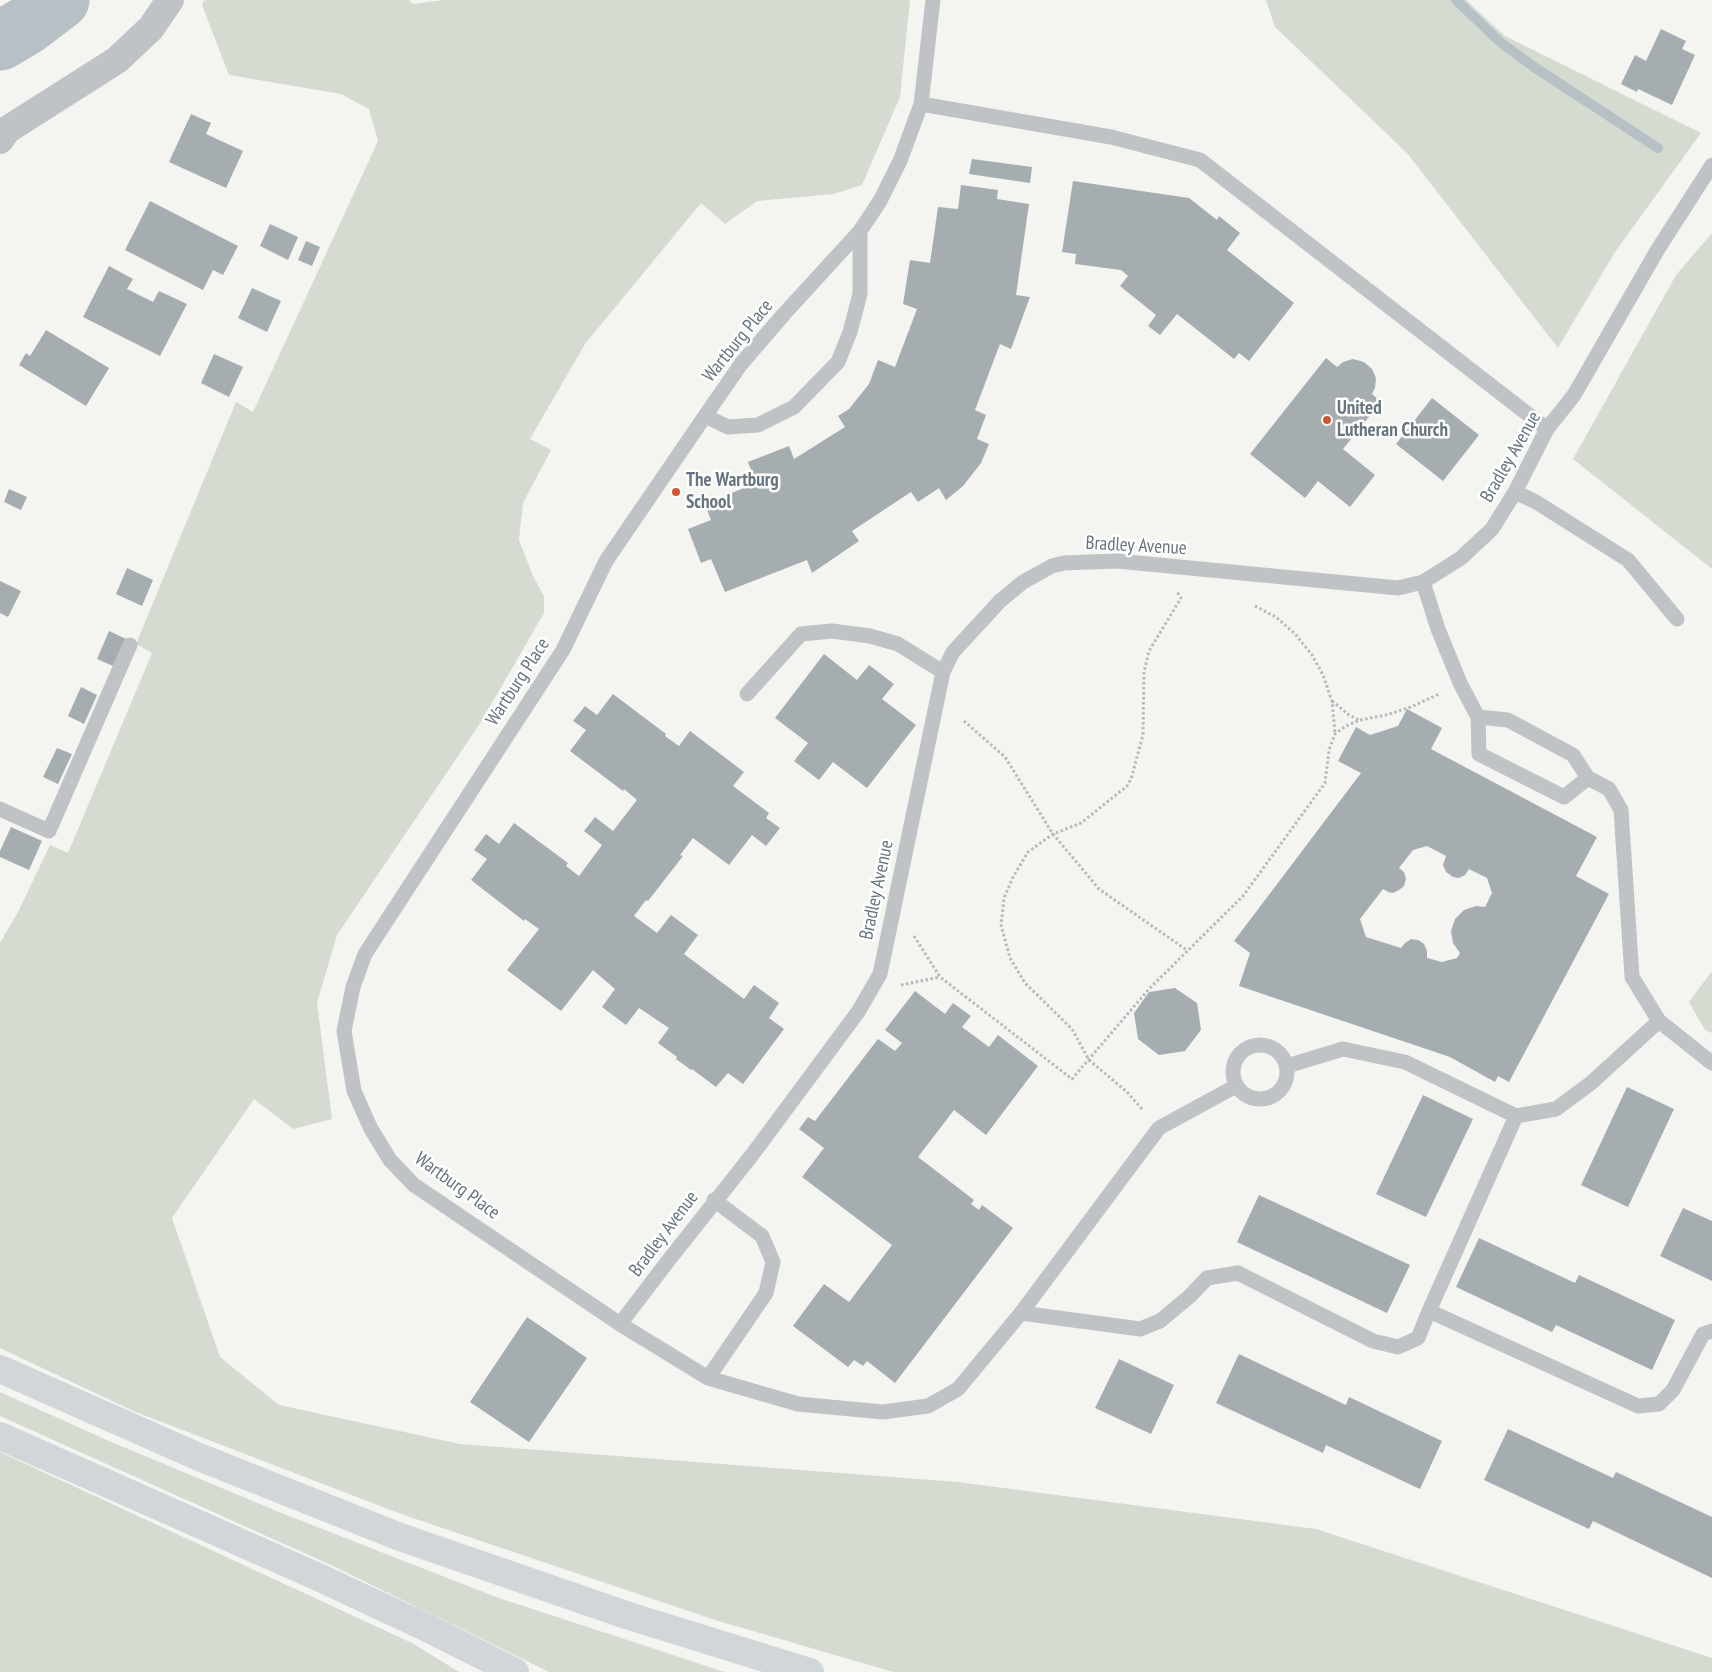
<!DOCTYPE html>
<html>
<head>
<meta charset="utf-8">
<style>
  body { margin:0 }
  canvas { display:block; background:#f4f4f1 }
</style>
</head>
<body>
<canvas width="1712" height="1672"></canvas>
<script>
const context = document.querySelector('canvas').getContext('2d');
context.lineJoin = 'round';
function fillPath(path, color) { context.fillStyle = color; context.fill(path, 'evenodd'); }
const shape = rows => new Path2D(rows.map(r => 'M' + r).join(''));
function stroke(path, color, width, dash) { context.strokeStyle = color; context.lineWidth = width; context.lineCap = dash ? 'butt' : 'round'; context.setLineDash(dash || []); context.stroke(path); }
function write(font, color, halo, rows, align = 'center') {
  context.font = font + ' "PT Sans Narrow",sans-serif'; context.lineWidth = 5; context.setLineDash([]); context.textBaseline = 'middle'; context.strokeStyle = halo; context.fillStyle = color; for (const [text, x, y, turn = 0] of rows) {
    context.save(); context.translate(x, y); context.rotate((+turn || 0) * Math.PI / 180); context.textAlign = isNaN(turn) ? turn : align; if (halo) context.strokeText(text, 0, 0); context.fillText(text, 0, 0); context.restore();
  }
}
fillPath(shape([
  [204,0,409,0,413,4,444,0,910,0,900,97,862,185,834,194,757,201,725,224,701,203,585,344,530,439,551,450,523,503,519,540,533,576,544,596,544,613,481,722,337,935,317,1003,332,1119,293,1129,254,1099,172,1218,220,1357,279,1405,460,1444,958,1482,1316,1529,1712,1658,1712,1672,893,1672,715,1620,401,1514,133,1411,0,1348,0,943,19,910,50,845,68,853,152,653,136,644,236,402,253,412,378,141,369,109,341,94,229,75,202,5],
  [1266,0,1466,0,1505,36,1701,133,1615,252,1558,348,1407,153,1275,27],
  [1712,233,1712,569,1573,459,1676,275],
  [1712,971,1712,1033,1705,1030,1689,1002],
  [0,1392,109,1441,279,1512,496,1597,725,1672,549,1672,333,1566,0,1416],
  [0,1452,414,1644,459,1672,0,1672]
]), '#d6dbd2');
stroke(shape([
  [1456,0,1500,42,1534,67,1658,148]
]), '#b7c1c5', 10);
stroke(shape([
  [0,41,27,25,60,0]
]), '#b7c1c5', 59);
fillPath(shape([
  [1661,29,1686,41,1682,49,1695,55,1672,105,1638,89,1637,92,1621,84,1635,55,1646,61],
  [191,114,211,123,206,134,243,151,226,188,169,162],
  [972,159,1032,167,1030,183,969,174],
  [1073,181,1189,198,1217,220,1219,216,1240,233,1227,250,1294,303,1249,361,1239,353,1234,359,1177,314,1160,335,1148,326,1156,315,1120,286,1128,276,1121,270,1075,264,1076,254,1062,252],
  [961,185,998,190,997,199,1029,204,1016,295,1030,297,1011,349,1000,344,975,410,986,415,977,439,989,444,981,463,963,486,946,500,939,488,918,502,911,492,852,531,859,541,812,573,807,560,725,592,711,559,701,563,688,529,711,520,705,504,756,483,748,462,789,446,794,459,845,427,838,416,849,409,869,384,878,360,895,367,917,309,903,304,910,260,930,263,938,207,958,209],
  [150,201,238,246,223,275,213,270,203,290,125,250],
  [270,224,298,237,288,260,260,246],
  [306,241,320,247,312,266,298,260],
  [109,266,133,279,127,289,153,302,159,291,187,304,160,356,83,317],
  [252,288,281,301,267,332,238,318],
  [46,330,109,368,86,406,19,365,26,353,30,356],
  [214,354,243,367,229,397,201,383],
  [1326,358,1337,367,1343,362,1353,359,1364,362,1372,369,1376,378,1375,388,1372,394,1381,402,1343,449,1375,475,1350,507,1318,481,1305,498,1250,454],
  [1432,398,1479,435,1443,481,1396,444],
  [9,489,27,497,21,510,4,502],
  [127,568,153,580,142,606,116,594],
  [0,581,21,591,8,617,0,613],
  [109,631,126,639,113,666,97,659],
  [824,654,857,680,869,665,894,684,882,699,916,725,867,788,833,762,819,780,794,761,808,743,775,718],
  [81,687,97,695,84,724,68,716],
  [613,694,666,734,665,736,679,746,690,731,744,772,733,786,769,813,766,818,780,828,766,846,752,835,729,865,693,838,680,855,683,856,648,901,646,900,634,916,657,933,671,915,698,935,684,954,744,999,754,985,779,1003,769,1018,784,1029,743,1084,728,1073,716,1087,692,1069,691,1070,676,1059,677,1057,658,1043,669,1028,639,1008,626,1025,602,1007,615,989,593,970,561,1011,507,970,539,929,525,919,524,921,471,880,487,859,474,850,486,834,499,844,514,823,568,863,566,866,579,876,602,845,584,831,595,817,613,831,637,800,624,789,623,791,570,751,586,730,573,721,585,706,597,715],
  [1407,709,1442,728,1431,749,1597,837,1576,876,1609,894,1509,1082,1498,1076,1495,1082,1450,1057,1239,986,1250,953,1234,941,1361,773,1338,761,1356,727,1370,735,1398,726],
  [1427,846,1446,856,1443,865,1446,872,1453,877,1459,878,1465,875,1469,869,1487,878,1492,893,1485,907,1476,906,1464,910,1455,919,1451,931,1453,943,1460,953,1457,958,1442,962,1427,958,1427,951,1424,944,1418,940,1411,939,1405,943,1401,948,1366,937,1360,919,1383,889,1388,892,1393,893,1399,890,1404,886,1406,879,1404,872,1399,868,1413,850],
  [57,748,72,754,58,784,43,777],
  [11,827,42,841,29,870,0,857,0,851],
  [1175,988,1197,1003,1201,1030,1185,1051,1159,1055,1138,1039,1134,1013,1149,992],
  [915,991,945,1014,953,1003,971,1016,962,1027,989,1047,998,1035,1038,1066,986,1135,954,1110,918,1157,974,1200,971,1204,979,1210,982,1205,1013,1228,895,1383,867,1361,863,1366,854,1360,848,1367,793,1326,824,1284,849,1302,892,1245,802,1177,824,1148,799,1129,808,1117,815,1121,878,1039,895,1051,902,1043,885,1030],
  [1627,1087,1674,1109,1628,1207,1581,1185],
  [1423,1095,1473,1119,1426,1217,1376,1194],
  [1259,1195,1410,1265,1387,1313,1237,1242],
  [1683,1208,1712,1221,1712,1281,1660,1256],
  [1479,1238,1575,1283,1579,1275,1675,1320,1652,1370,1556,1325,1552,1332,1456,1287],
  [527,1317,587,1358,529,1442,470,1402],
  [1239,1354,1346,1405,1349,1397,1442,1441,1420,1489,1326,1445,1323,1453,1216,1403],
  [1119,1359,1174,1385,1151,1434,1095,1408],
  [1508,1429,1613,1478,1616,1472,1712,1517,1712,1578,1593,1521,1589,1529,1484,1480]
]), '#a6adb1');
stroke(shape([
  [1255,606,1276,617,1295,634,1312,655,1323,675,1332,701,1335,733],
  [1332,701,1349,715,1359,720],
  [964,721,1005,757,1053,834,1099,889,1188,951],
  [914,936,940,977,1072,1079,1149,989,1243,896,1325,783,1329,750,1335,734,1346,726,1360,720,1386,715,1411,707,1439,694],
  [901,985,940,977],
  [1142,1109,1127,1092,1089,1060,1072,1029,1025,983,1010,958,1001,925,1004,898,1013,877,1028,852,1053,834,1081,823,1127,786,1131,779,1143,735,1144,672,1149,651,1181,598,1177,592]
]), '#b7babc', 3, [2.5, 2.5]);
stroke(shape([
  [933,0,921,104,900,161,880,201,860,231,784,314,741,364,705,416,606,561,563,650,365,954,353,987,344,1031,354,1091,371,1129,390,1160,414,1185,620,1324,708,1378,798,1404,883,1412,928,1406,958,1389,1021,1313,1140,1329,1160,1321,1190,1296,1207,1278,1238,1273,1373,1341,1398,1347,1418,1338,1429,1311,1638,1406,1659,1404,1673,1390,1703,1334,1712,1331],
  [921,104,1111,137,1200,160,1547,429],
  [705,416,728,427,758,425,794,407,838,362,850,332,860,294,860,231],
  [1515,492,1536,502,1628,560,1677,619],
  [1423,582,1438,629,1460,683,1478,717,1508,720,1573,755,1588,778,1609,789,1621,810,1632,977,1659,1021,1712,1063],
  [747,694,801,634,832,631,870,636,898,644,943,672],
  [1478,717,1479,754,1564,797,1588,778],
  [0,809,49,831,130,645],
  '1233 1072a27 27 0 1 1 54 0a27 27 0 1 1-54 0Z',
  [1287,1066,1343,1049,1405,1062,1516,1116,1429,1311],
  [1516,1116,1556,1109,1591,1083,1659,1021],
  [1021,1313,1159,1128,1236,1086],
  [620,1324,668,1261,752,1155,858,1012,880,974,943,672,953,652,1000,601,1023,582,1052,566,1064,563,1117,561,1398,588,1423,582,1461,558,1492,529,1515,492,1547,429,1574,395,1658,249,1712,165],
  [708,1378,766,1293,773,1262,762,1236,714,1200]
]), '#c0c3c6', 15);
stroke(shape([
  [0,140,7,130,117,60,151,28,170,0]
]), '#c0c3c6', 28);
stroke(shape([
  [0,1369,199,1457,400,1537,629,1616,810,1672],
  [0,1436,316,1576,421,1625,515,1672]
]), '#d1d6d9', 28);
for (const [x, y, r, color] of [
  [1327,420,5,"#d35332"],
  [676,492,5,"#d35332"]
]) { const dot = new Path2D(); dot.arc(x, y, r, 0, 2 * Math.PI); context.fillStyle = color; context.fill(dot); stroke(dot, '#fff', 2); }
write('19px', '#66757f', '#fff', [
  ["Wartburg Place",738,341,-51],
  ["Bradley Avenue",1511,457,-60],
  ["Bradley Avenue",1136,546,3],
  ["Wartburg Place",518,682,-57],
  ["Bradley Avenue",877,890,-78],
  ["Wartburg Place",457,1186,36],
  ["Bradley Avenue",664,1234,-53]
]);
write('bold 19px', '#66757f', '#fff', [
  ["United",1337,409],
  ["Lutheran Church",1337,431],
  ["The Wartburg",686,481],
  ["School",686,503]
], 'left');
</script>
</body>
</html>
